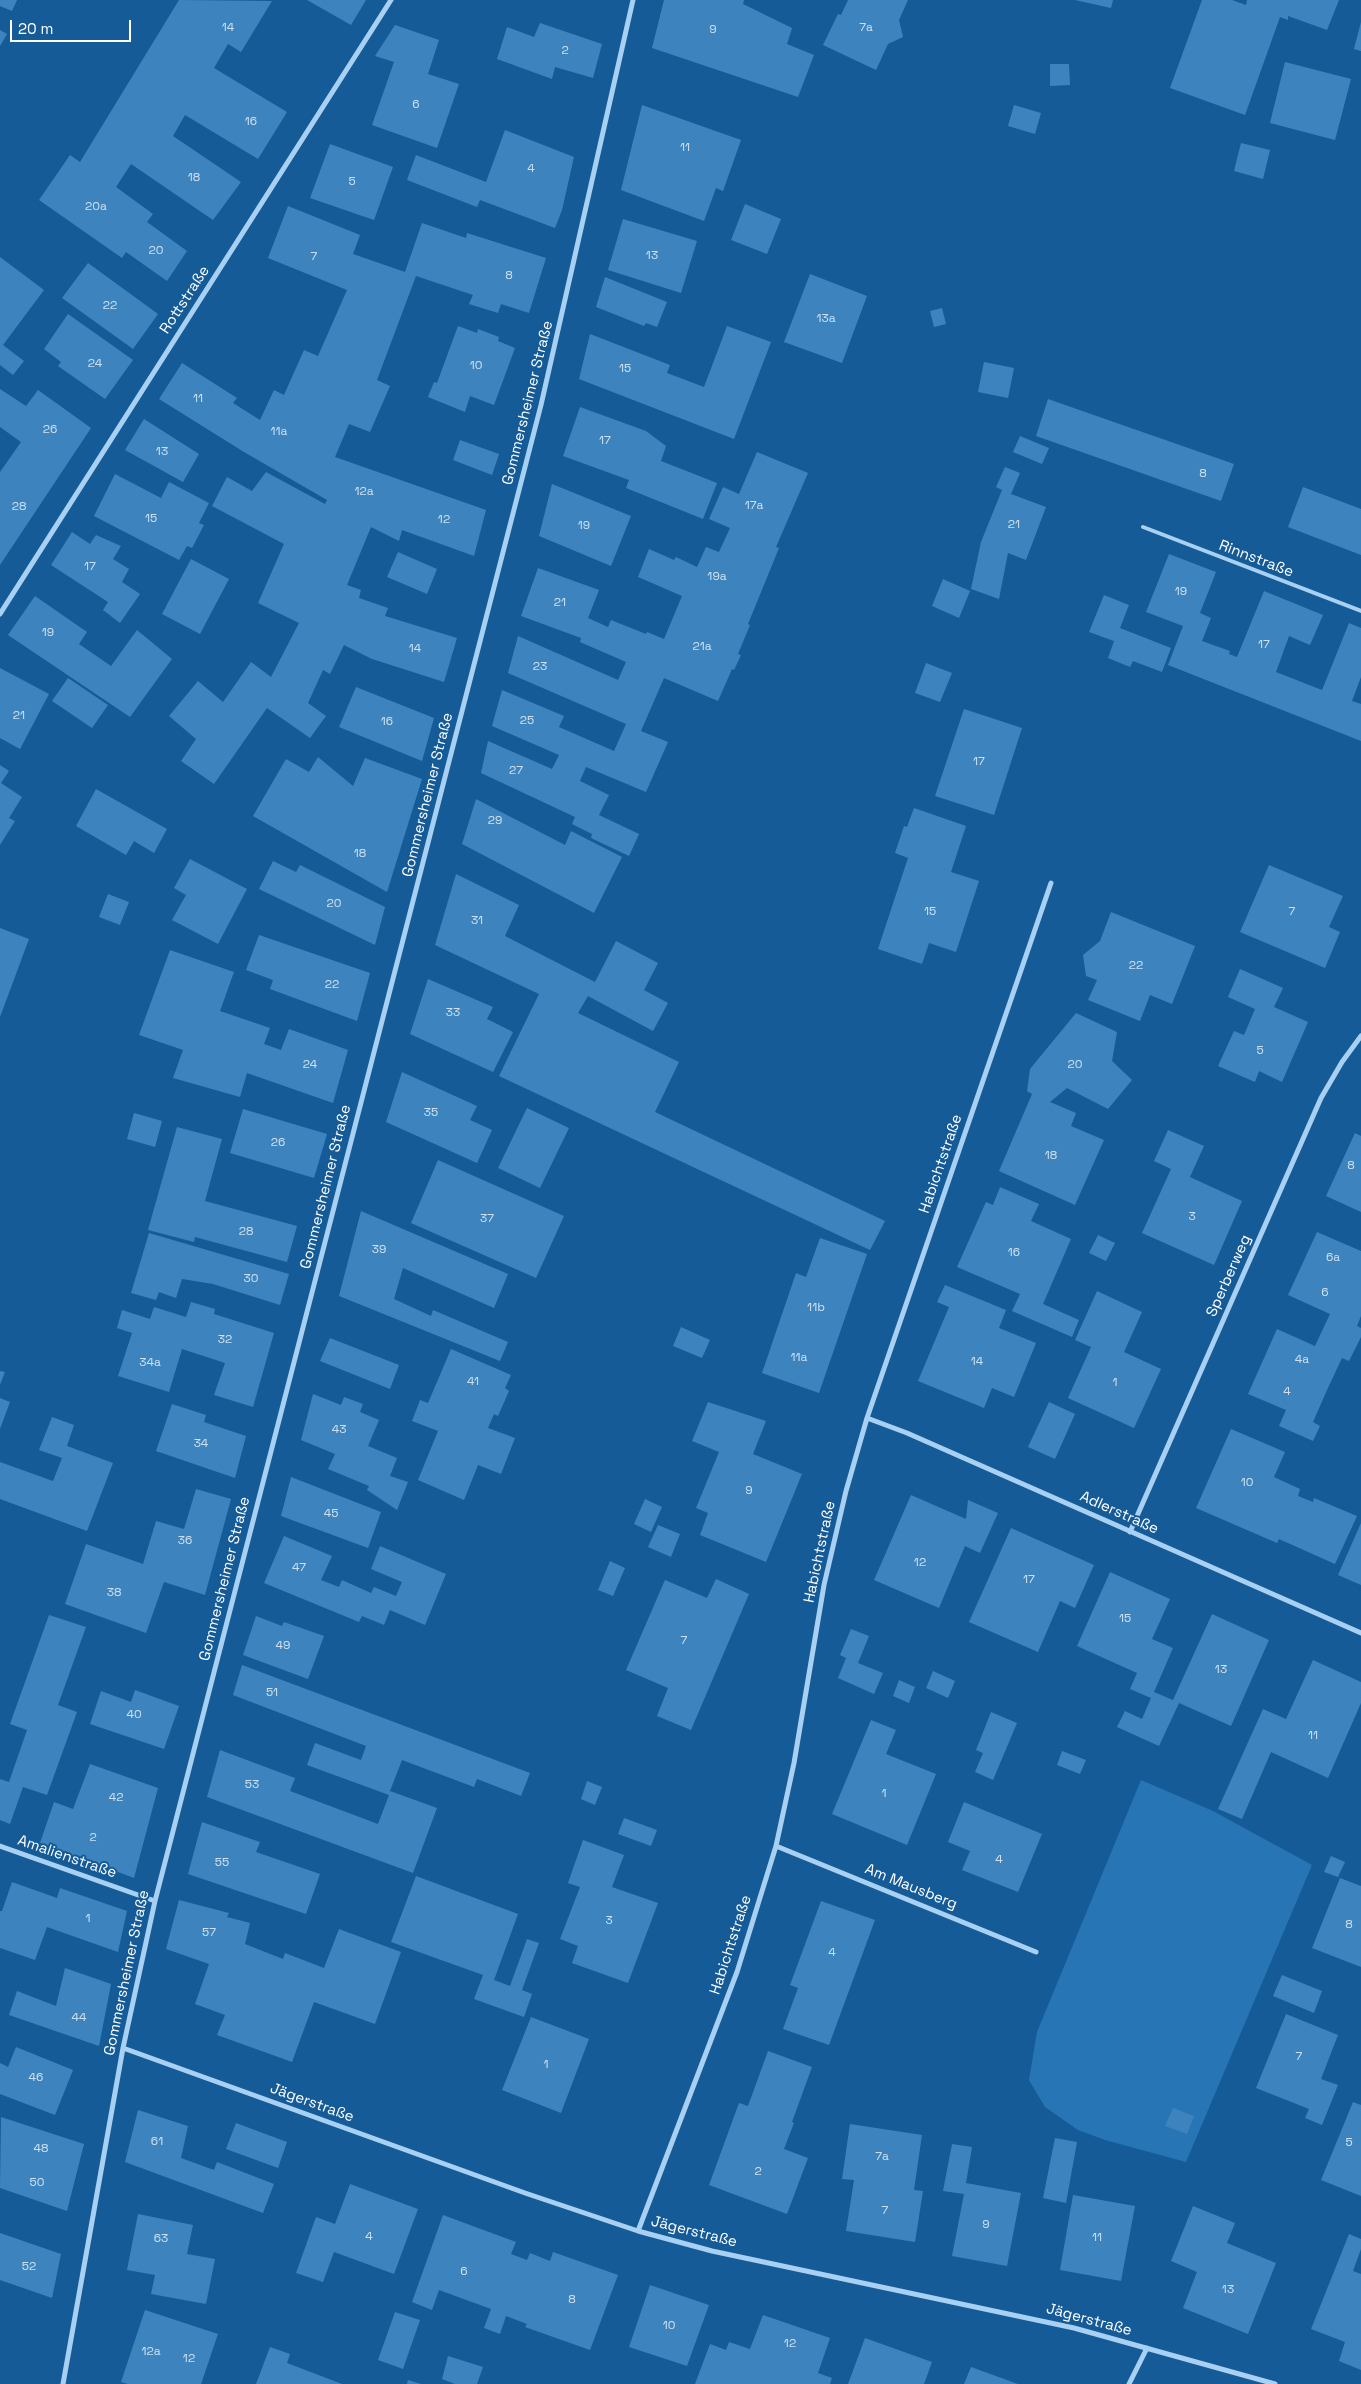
<!DOCTYPE html>
<html>
<head>
<meta charset="utf-8">
<style>
  body { margin:0 }
  #map { position:relative; width:1361px; height:2384px; overflow:hidden; background:#155b98; font-family:"Space Grotesk",sans-serif }
  canvas { display:block }
  .scale { position:absolute; left:10px; top:20px; width:121px; height:22px; box-sizing:border-box; border:2px solid #fff; border-top:0; padding-left:6px; font-size:15px; line-height:18px; white-space:nowrap; color:#fff; -webkit-text-stroke:4px #155b98; paint-order:stroke }
</style>
</head>
<body>
<div id="map">
<canvas width="1361" height="2384"></canvas>
<div class="scale">20 m</div>
</div>
<script>
const context = document.querySelector('canvas').getContext('2d');
context.lineJoin = 'round';
function fillPath(path, color) { context.fillStyle = color; context.fill(path, 'evenodd'); }
const shape = rows => new Path2D(rows.map(r => 'M' + r).join(''));
function stroke(path, color, width, dash) { context.strokeStyle = color; context.lineWidth = width; context.lineCap = dash ? 'butt' : 'round'; context.setLineDash(dash || []); context.stroke(path); }
function write(font, color, halo, rows, align = 'center') {
  context.font = font + ' "Space Grotesk",sans-serif'; context.lineWidth = 4; context.setLineDash([]); context.textBaseline = 'middle'; context.strokeStyle = halo; context.fillStyle = color; for (const [text, x, y, turn = 0] of rows) {
    context.save(); context.translate(x, y); context.rotate((+turn || 0) * Math.PI / 180); context.textAlign = isNaN(turn) ? turn : align; if (halo) context.strokeText(text, 0, 0); context.fillText(text, 0, 0); context.restore();
  }
}
fillPath(shape([
  [1141,1780,1213,1811,1312,1865,1186,2162,1105,2140,1078,2130,1045,2107,1029,2080,1037,2032]
]), '#2875b6');
fillPath(shape([
  [0,0,17,0,12,11,0,6],
  [179,0,272,1,241,52,228,44,214,68,287,112,258,159,185,115,173,136,241,182,213,220,131,164,116,187,153,214,147,222,187,251,167,281,126,252,122,258,39,200,70,155,80,162],
  [307,0,366,0,351,25],
  [664,0,744,0,743,4,792,28,787,44,814,55,798,97,652,48],
  [848,0,908,0,899,20,903,37,888,44,876,70,823,45,838,14,841,15],
  [1075,0,1113,0,1111,8],
  [1202,0,1232,0,1246,5,1247,0,1339,0,1327,30,1288,16,1288,20,1280,17,1245,115,1170,88],
  [1361,22,1361,51,1354,49],
  [540,23,602,44,593,78,555,67,552,79,497,59,507,27,534,37],
  [395,25,439,40,428,74,459,84,437,148,372,125,394,62,375,56],
  [0,30,7,34,0,46],
  [1285,62,1351,79,1335,140,1270,123],
  [1050,64,1069,64,1070,85,1050,86],
  [642,105,741,140,723,191,716,188,704,221,621,190],
  [1014,105,1041,113,1035,134,1008,126],
  [505,130,574,157,562,210,555,228,480,200,477,207,407,180,416,155,486,182],
  [1241,143,1270,150,1263,179,1234,171],
  [330,144,393,167,374,220,310,198],
  [745,204,781,219,767,254,731,240],
  [288,206,360,235,353,254,405,272,422,223,466,238,467,233,546,258,529,313,501,304,498,313,469,304,473,295,416,276,377,380,390,386,370,432,349,424,335,457,486,510,474,556,402,530,399,541,371,527,347,585,361,590,359,598,388,608,385,616,457,638,444,682,372,659,344,645,330,674,323,670,308,703,326,716,310,738,267,708,214,784,181,761,196,739,169,716,198,681,223,702,251,662,271,677,299,623,258,603,284,544,212,506,227,477,252,491,266,472,325,504,327,500,244,452,159,399,182,363,237,398,233,403,260,420,274,390,284,395,304,350,318,356,347,290,268,258],
  [623,219,697,241,681,293,608,270],
  [0,257,44,290,3,345,24,361,13,375,0,365],
  [88,263,158,314,133,349,62,298],
  [810,274,867,296,842,363,784,342],
  [605,277,667,302,657,327,646,323,644,326,596,307],
  [942,308,946,324,934,327,930,311],
  [68,314,133,360,105,399,58,366,61,362,44,349],
  [458,326,477,333,478,329,499,337,498,341,515,348,494,405,470,396,465,412,428,397,434,382,437,383],
  [727,326,771,342,734,439,579,379,590,334,670,365,667,373,704,387],
  [984,362,1014,368,1008,398,978,392],
  [0,389,26,406,38,390,91,428,0,565,0,472,21,442,0,427],
  [1048,399,1234,464,1221,501,1036,436],
  [580,407,646,431,666,446,661,461,717,483,703,519,626,488,629,480,563,456],
  [144,419,199,454,183,482,125,450],
  [1020,436,1049,448,1042,464,1013,452],
  [460,440,499,454,492,475,453,460],
  [757,452,808,473,776,547,779,548,748,624,750,625,738,654,741,655,734,670,732,669,718,701,664,678,641,731,668,742,646,792,586,767,580,781,609,795,599,815,639,834,629,856,591,838,592,834,572,824,575,817,481,773,488,741,552,769,559,755,492,726,502,690,564,716,559,727,614,751,626,724,508,673,518,636,618,680,626,662,580,642,581,638,521,616,538,568,599,590,588,618,608,627,611,620,646,634,647,632,664,639,682,596,638,577,649,549,674,560,676,557,697,567,706,547,719,552,730,528,709,519,723,487,739,494],
  [1005,467,1020,473,1011,494,1046,507,1026,560,1008,553,999,599,971,589,981,542,1002,490,996,487],
  [115,474,161,498,169,482,209,503,199,523,204,525,192,548,187,546,179,560,94,516],
  [552,484,631,516,611,566,539,536],
  [1303,487,1361,509,1361,555,1288,527],
  [72,532,90,544,96,535,121,546,113,559,129,569,122,582,140,594,120,623,103,610,108,602,51,565],
  [398,552,437,569,427,594,387,577],
  [1169,554,1216,572,1200,613,1211,618,1202,641,1230,651,1229,654,1237,657,1264,591,1323,615,1310,645,1289,636,1276,672,1322,690,1349,623,1361,628,1361,677,1352,701,1361,704,1361,741,1168,665,1183,626,1146,612],
  [191,559,229,579,200,634,162,614],
  [943,579,970,591,959,618,932,606],
  [1104,595,1129,605,1120,628,1171,648,1162,672,1133,661,1130,667,1108,658,1114,641,1089,632],
  [35,596,87,632,79,644,111,666,137,630,172,659,130,717,8,635],
  [926,663,952,673,940,702,915,693],
  [0,668,49,694,20,749,0,738],
  [68,678,108,705,92,728,52,701],
  [356,687,434,718,422,761,339,727],
  [964,709,1022,728,994,815,935,796],
  [318,757,353,786,365,758,422,779,387,892,253,816,286,759,309,772],
  [0,765,9,771,1,783,22,797,9,818,15,821,0,845],
  [96,789,167,829,154,853,134,841,126,855,76,826],
  [476,799,565,845,571,831,622,857,594,913,462,844],
  [914,808,966,826,951,872,979,881,956,952,929,943,922,964,878,949,908,858,895,853,904,826,907,827],
  [190,859,247,889,218,944,172,920,186,895,174,888],
  [273,861,296,872,300,865,385,907,375,945,259,889],
  [1269,865,1343,896,1329,927,1340,932,1325,968,1240,932],
  [456,874,519,905,505,936,595,982,616,941,658,963,644,990,668,1003,653,1031,588,996,578,1013,679,1062,655,1112,885,1221,870,1250,499,1076,539,994,435,945],
  [108,894,129,902,120,925,99,917],
  [1111,912,1195,946,1172,1004,1150,995,1140,1021,1088,1000,1097,980,1086,976,1083,955,1100,941],
  [0,928,29,939,0,1017],
  [259,935,370,973,357,1021,270,989,273,980,246,970],
  [170,950,234,972,220,1011,270,1028,264,1044,281,1050,289,1029,348,1050,333,1103,247,1073,240,1097,173,1078,183,1050,139,1035],
  [1240,969,1283,988,1274,1007,1308,1022,1282,1082,1259,1071,1255,1082,1218,1066,1234,1031,1244,1035,1255,1009,1228,997],
  [428,979,493,1007,487,1019,513,1032,493,1072,410,1034],
  [1076,1013,1117,1032,1112,1061,1132,1080,1108,1109,1067,1088,1050,1102,1076,1113,1071,1126,1104,1140,1075,1205,999,1171,1032,1094,1027,1091,1030,1069],
  [402,1072,477,1106,470,1120,492,1130,477,1163,386,1122],
  [527,1108,569,1128,540,1188,498,1168],
  [243,1109,327,1134,314,1178,230,1153],
  [134,1113,162,1121,155,1147,127,1139],
  [177,1127,222,1139,205,1201,297,1226,287,1262,195,1237,194,1242,148,1230],
  [1168,1130,1204,1146,1190,1177,1242,1201,1214,1265,1142,1233,1171,1169,1154,1161],
  [1355,1133,1361,1136,1361,1212,1326,1196],
  [438,1160,564,1216,536,1278,411,1223],
  [1000,1187,1039,1204,1031,1221,1071,1239,1043,1304,1079,1320,1072,1337,1012,1311,1020,1294,957,1267,986,1202,993,1205],
  [361,1211,508,1274,494,1308,403,1268,394,1299,431,1316,433,1310,508,1342,500,1361,339,1296],
  [1317,1232,1361,1251,1361,1316,1357,1326,1361,1328,1361,1337,1349,1361,1342,1358,1327,1390,1313,1422,1320,1426,1313,1441,1279,1426,1286,1410,1248,1394,1277,1329,1315,1346,1330,1314,1288,1295],
  [149,1233,289,1274,280,1305,213,1284,182,1279,176,1298,159,1292,156,1300,131,1293],
  [1098,1235,1115,1243,1106,1261,1089,1253],
  [820,1238,867,1254,819,1393,762,1373,796,1273,806,1277],
  [945,1285,1006,1310,999,1328,1036,1343,1014,1397,992,1388,984,1408,918,1381,949,1307,937,1302],
  [1097,1291,1142,1312,1124,1352,1161,1369,1134,1428,1068,1398,1091,1347,1075,1340],
  [191,1302,215,1309,214,1314,274,1333,253,1407,214,1395,225,1363,182,1349,169,1392,118,1376,132,1333,117,1328,122,1310,150,1319,154,1307,186,1317],
  [681,1327,710,1340,702,1358,673,1346],
  [330,1338,399,1365,390,1389,320,1361],
  [451,1349,511,1375,505,1388,509,1391,498,1416,494,1414,488,1428,515,1438,501,1474,478,1465,464,1500,418,1480,438,1431,412,1421,420,1400,428,1403],
  [0,1371,5,1372,0,1385],
  [313,1394,341,1405,344,1397,363,1404,360,1412,379,1420,368,1446,397,1458,390,1476,408,1482,397,1510,367,1490,369,1486,328,1469,335,1454,301,1440],
  [0,1398,10,1402,0,1429],
  [708,1402,766,1421,753,1454,802,1474,766,1562,700,1535,708,1513,696,1508,719,1452,692,1441],
  [1049,1402,1075,1414,1055,1459,1028,1447],
  [172,1404,206,1415,204,1422,246,1436,235,1478,156,1451],
  [52,1417,74,1425,67,1446,113,1463,87,1531,0,1499,0,1462,53,1481,62,1458,39,1450],
  [1231,1429,1285,1452,1274,1477,1300,1489,1298,1496,1313,1502,1314,1498,1357,1516,1335,1564,1279,1539,1277,1543,1196,1508],
  [291,1477,381,1512,368,1548,281,1516],
  [196,1489,231,1499,205,1595,164,1582,146,1633,65,1604,86,1544,143,1564,156,1521,184,1529],
  [911,1495,966,1519,968,1500,998,1513,980,1553,965,1546,939,1608,874,1580],
  [645,1499,662,1507,651,1532,634,1524],
  [1361,1523,1361,1585,1338,1575],
  [658,1525,680,1534,671,1557,648,1547],
  [1011,1528,1094,1565,1075,1608,1060,1601,1038,1652,969,1622],
  [284,1536,332,1556,321,1580,339,1587,342,1580,371,1593,374,1587,396,1596,402,1582,371,1569,380,1546,446,1574,425,1625,390,1610,384,1625,362,1616,359,1622,264,1583],
  [610,1561,625,1568,613,1596,598,1590],
  [1110,1572,1170,1599,1152,1639,1173,1648,1154,1692,1173,1700,1212,1614,1269,1640,1231,1726,1179,1703,1159,1746,1117,1727,1125,1711,1142,1719,1151,1698,1130,1689,1137,1673,1077,1646],
  [716,1579,749,1594,691,1730,657,1716,668,1688,626,1670,665,1580,707,1598],
  [49,1615,86,1627,58,1705,77,1712,47,1795,23,1787,10,1824,0,1820,0,1779,9,1782,27,1730,10,1724],
  [256,1616,282,1626,284,1622,324,1636,308,1679,243,1655],
  [851,1629,869,1636,858,1663,883,1673,874,1694,838,1678,846,1658,840,1655],
  [1313,1660,1361,1682,1361,1703,1328,1778,1271,1752,1242,1819,1218,1809,1263,1709,1286,1719],
  [242,1665,530,1773,521,1796,477,1779,474,1787,402,1760,390,1791,437,1808,413,1873,207,1797,220,1750,295,1778,290,1791,378,1824,389,1795,307,1765,315,1743,361,1760,366,1746,233,1695],
  [933,1671,955,1681,948,1698,926,1688],
  [899,1680,915,1687,909,1703,893,1696],
  [135,1690,179,1706,164,1749,90,1724,101,1691,131,1702],
  [991,1712,1017,1723,993,1780,975,1772,983,1753,976,1750],
  [871,1720,896,1730,886,1754,936,1774,907,1845,832,1814],
  [1062,1751,1086,1760,1080,1774,1057,1765],
  [90,1764,158,1788,134,1878,40,1843,54,1802,73,1809],
  [587,1781,602,1787,595,1805,581,1799],
  [964,1802,1042,1834,1018,1892,962,1870,970,1851,948,1842],
  [624,1818,657,1830,651,1846,618,1834],
  [202,1822,260,1842,256,1852,320,1874,306,1914,188,1874],
  [583,1840,624,1855,612,1887,658,1903,628,1983,572,1963,578,1946,560,1939,580,1887,568,1883],
  [1331,1856,1345,1862,1338,1877,1324,1872],
  [416,1876,518,1914,494,1980,510,1986,527,1939,539,1943,522,1990,532,1994,524,2017,474,1999,483,1975,391,1942],
  [1340,1878,1361,1886,1361,1967,1312,1948],
  [12,1882,57,1898,60,1888,127,1911,118,1952,47,1927,35,1960,0,1948,0,1911,2,1911],
  [179,1900,229,1913,227,1917,250,1923,245,1944,283,1959,285,1953,324,1968,339,1929,401,1952,375,2024,314,2002,292,2062,217,2035,225,2015,195,2004,209,1964,166,1949],
  [821,1901,875,1920,829,2045,783,2029,798,1988,790,1985],
  [65,1968,111,1984,99,2046,9,2015,17,1991,56,2006],
  [1282,1975,1322,1991,1314,2013,1273,1996],
  [1286,2014,1338,2035,1321,2079,1338,2085,1322,2125,1305,2118,1309,2109,1256,2088],
  [531,2017,589,2039,561,2113,502,2090],
  [16,2047,73,2070,55,2115,0,2094,0,2063,8,2067],
  [768,2051,812,2067,792,2122,794,2123,784,2149,808,2158,787,2214,709,2185,739,2103,748,2106],
  [1353,2102,1361,2105,1361,2196,1321,2180],
  [1173,2108,1194,2116,1187,2134,1165,2126],
  [138,2110,188,2126,181,2158,214,2170,217,2162,274,2184,263,2213,125,2162],
  [1,2117,84,2144,67,2211,0,2188],
  [236,2123,287,2142,278,2168,226,2149],
  [850,2124,922,2135,914,2190,923,2191,915,2242,846,2231,854,2180,842,2179],
  [1055,2138,1077,2142,1066,2203,1043,2198],
  [952,2144,972,2147,966,2183,1021,2193,1007,2266,952,2256,964,2194,943,2191],
  [350,2184,418,2209,394,2274,334,2252,323,2282,296,2273,316,2217,335,2224],
  [1073,2195,1135,2206,1121,2281,1060,2270],
  [1193,2206,1235,2223,1227,2243,1276,2263,1248,2334,1183,2308,1197,2272,1171,2261],
  [138,2214,193,2225,187,2254,215,2259,206,2304,151,2294,155,2275,127,2270],
  [443,2215,516,2242,511,2254,527,2260,530,2253,550,2261,553,2252,618,2275,590,2350,525,2327,527,2324,506,2316,500,2334,484,2328,491,2309,439,2290,432,2310,412,2302],
  [0,2233,61,2254,52,2298,0,2280],
  [1349,2234,1361,2239,1361,2249,1353,2271,1361,2274,1361,2370,1339,2361,1345,2342,1311,2329],
  [650,2285,709,2305,687,2366,629,2347],
  [145,2310,218,2334,201,2384,128,2384,121,2382],
  [395,2312,420,2320,403,2369,378,2360],
  [763,2315,830,2338,818,2373,832,2378,830,2384,695,2384,710,2344,726,2350,729,2342,750,2349],
  [865,2338,932,2362,924,2384,848,2384],
  [270,2347,290,2354,287,2363,342,2384,256,2384],
  [448,2356,483,2367,477,2384,455,2384,442,2379],
  [971,2367,1018,2384,964,2384],
  [408,2380,421,2384,407,2384]
]), '#3d84bf');
stroke(shape([
  [1143,527,1361,611]
]), '#a7d0f2', 4);
stroke(shape([
  [0,614,391,0],
  [867,1418,907,1433,1361,1633],
  [1130,1532,1321,1098,1342,1062,1361,1036],
  [0,1846,155,1901],
  [776,1846,1036,1952],
  [123,2048,525,2193,638,2231,712,2251,1074,2328,1275,2384],
  [638,2231,737,1972,776,1846,794,1763,824,1585,846,1491,867,1418,1051,883],
  [63,2384,123,2048,155,1901,541,405,633,0],
  [1129,2384,1147,2348]
]), '#a7d0f2', 5);
write('12px', '#cee0ef', null, [
  ["14",228,28],
  ["7a",866,28],
  ["9",713,30],
  ["2",565,51],
  ["6",416,105],
  ["16",251,122],
  ["11",685,148],
  ["4",531,169],
  ["18",194,178],
  ["5",352,182],
  ["20a",96,207],
  ["20",156,251],
  ["13",652,256],
  ["7",314,257],
  ["8",509,276],
  ["22",110,306],
  ["13a",826,319],
  ["24",95,364],
  ["10",476,366],
  ["15",625,369],
  ["11",198,399],
  ["26",50,430],
  ["11a",279,432],
  ["17",605,441],
  ["13",162,452],
  ["8",1203,474],
  ["12a",364,492],
  ["17a",754,506],
  ["28",19,507],
  ["15",151,519],
  ["12",444,520],
  ["21",1014,525],
  ["19",584,526],
  ["17",90,567],
  ["19a",717,577],
  ["19",1181,592],
  ["21",560,603],
  ["19",48,633],
  ["17",1264,645],
  ["21a",702,647],
  ["14",415,649],
  ["23",540,667],
  ["21",19,716],
  ["25",527,721],
  ["16",387,722],
  ["17",979,762],
  ["27",516,771],
  ["29",495,821],
  ["18",360,854],
  ["20",334,904],
  ["15",930,912],
  ["7",1292,912],
  ["31",477,921],
  ["22",1136,966],
  ["22",332,985],
  ["33",453,1013],
  ["5",1260,1051],
  ["24",310,1065],
  ["20",1075,1065],
  ["35",431,1113],
  ["26",278,1143],
  ["18",1051,1156],
  ["8",1351,1166],
  ["3",1192,1217],
  ["37",487,1219],
  ["28",246,1232],
  ["39",379,1250],
  ["16",1014,1253],
  ["6a",1333,1258],
  ["30",251,1279],
  ["6",1325,1293],
  ["11b",816,1308],
  ["32",225,1340],
  ["11a",799,1358],
  ["4a",1302,1360],
  ["14",977,1362],
  ["34a",150,1363],
  ["41",473,1382],
  ["1",1115,1383],
  ["4",1287,1392],
  ["43",339,1430],
  ["34",201,1444],
  ["10",1247,1483],
  ["9",749,1491],
  ["45",331,1514],
  ["36",185,1541],
  ["12",920,1563],
  ["47",299,1568],
  ["17",1029,1580],
  ["38",114,1593],
  ["15",1125,1619],
  ["7",684,1641],
  ["49",283,1646],
  ["13",1221,1670],
  ["51",272,1693],
  ["40",134,1715],
  ["11",1313,1736],
  ["53",252,1785],
  ["1",884,1794],
  ["42",116,1798],
  ["2",93,1838],
  ["4",999,1860],
  ["55",222,1863],
  ["1",88,1919],
  ["3",609,1921],
  ["8",1349,1925],
  ["57",209,1933],
  ["4",832,1953],
  ["44",79,2018],
  ["7",1299,2057],
  ["1",546,2065],
  ["46",36,2078],
  ["61",157,2142],
  ["5",1349,2143],
  ["48",41,2149],
  ["7a",882,2157],
  ["2",758,2172],
  ["50",37,2183],
  ["7",885,2211],
  ["9",986,2225],
  ["4",369,2237],
  ["11",1097,2238],
  ["63",161,2239],
  ["52",29,2267],
  ["6",464,2272],
  ["13",1228,2290],
  ["8",572,2300],
  ["10",669,2326],
  ["12",790,2344],
  ["12a",151,2352],
  ["12",189,2359]
]);
write('15px', '#fff', '#155b98', [
  ["Rottstraße",185,300,-57],
  ["Gommersheimer Straße",528,403,-76],
  ["Rinnstraße",1256,559,21],
  ["Gommersheimer Straße",428,795,-76],
  ["Habichtstraße",941,1164,-71],
  ["Gommersheimer Straße",326,1187,-76],
  ["Sperberweg",1229,1276,-66],
  ["Adlerstraße",1119,1513,24],
  ["Habichtstraße",820,1552,-78],
  ["Gommersheimer Straße",225,1579,-76],
  ["Amalienstraße",67,1857,19],
  ["Am Mausberg",911,1887,22],
  ["Habichtstraße",731,1945,-72],
  ["Gommersheimer Straße",127,1973,-78],
  ["Jägerstraße",312,2103,20],
  ["Jägerstraße",694,2232,14],
  ["Jägerstraße",1089,2320,15]
]);
</script>
</body>
</html>
